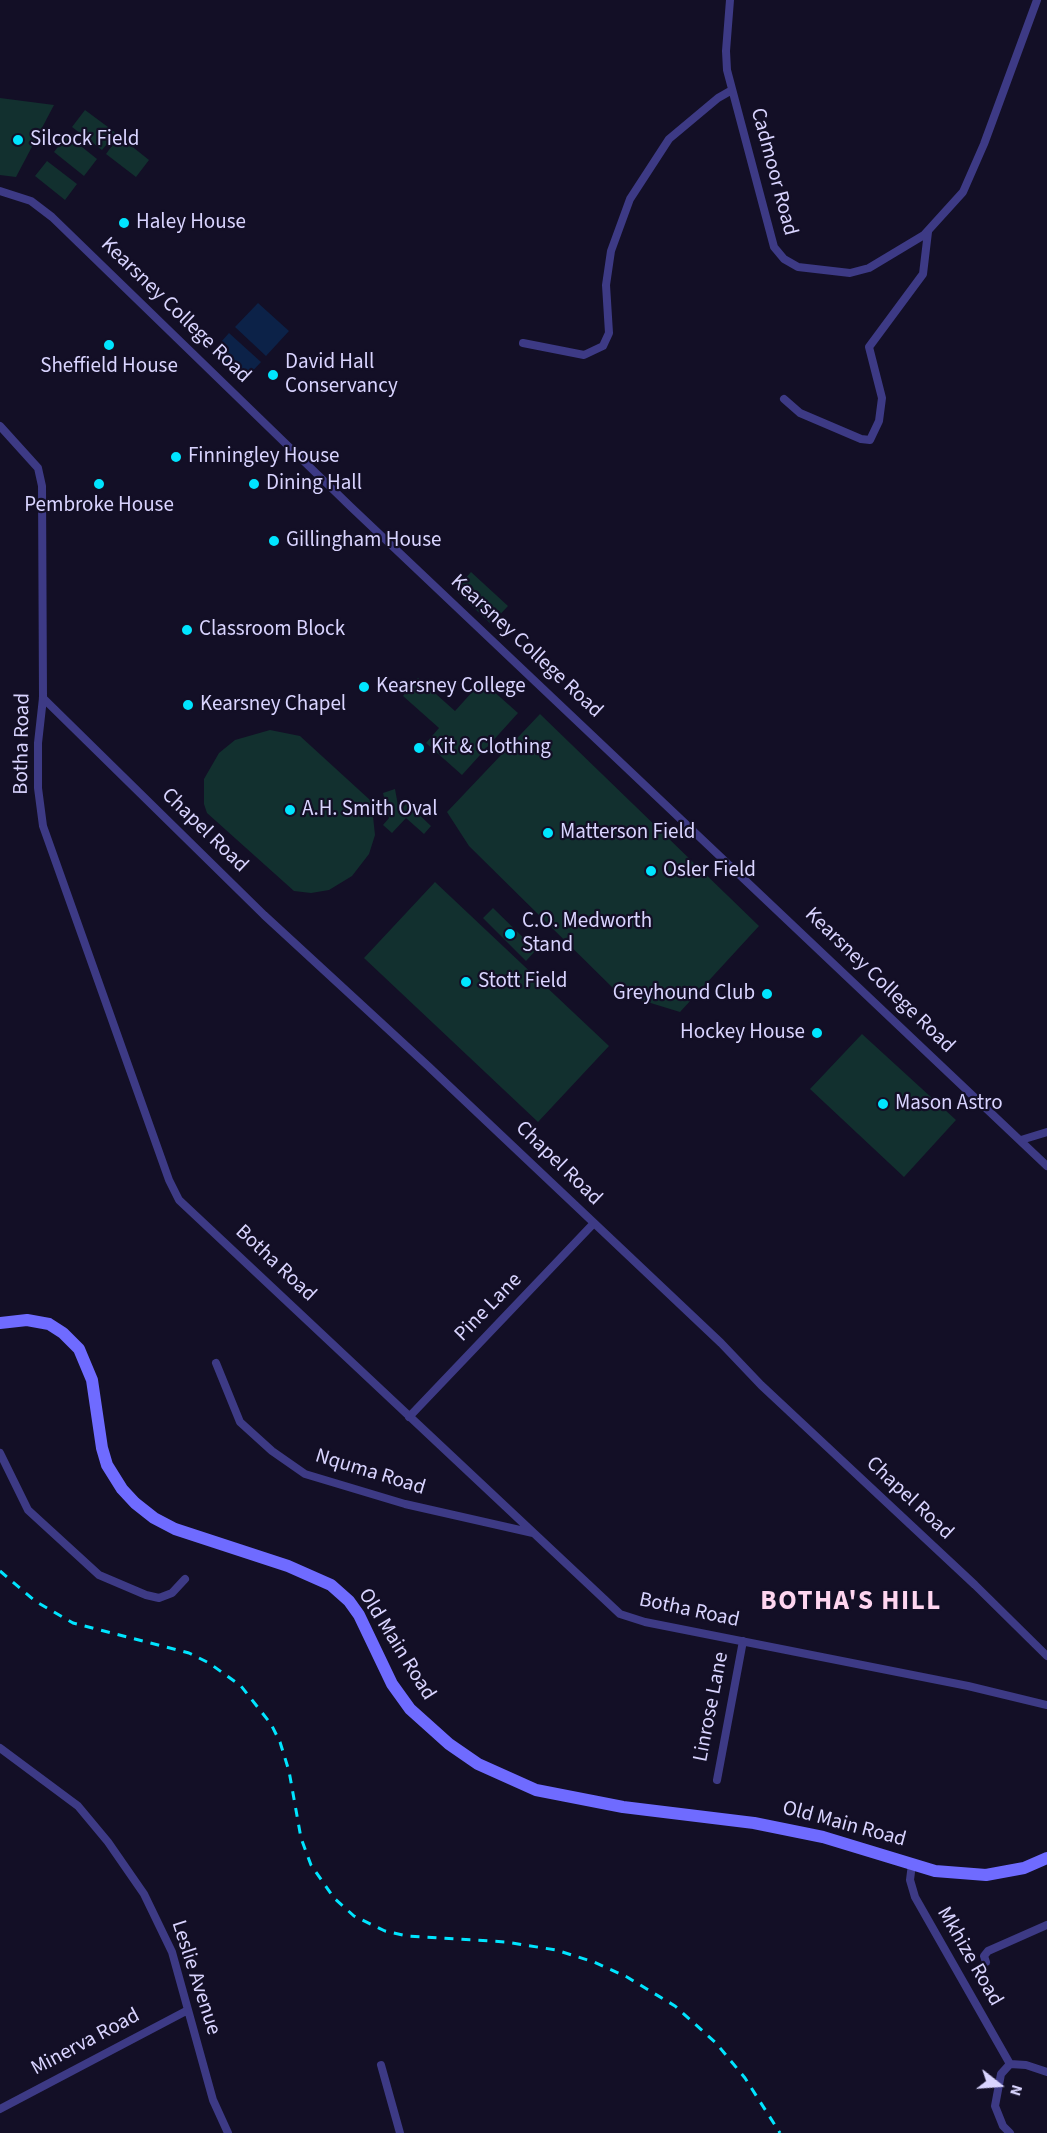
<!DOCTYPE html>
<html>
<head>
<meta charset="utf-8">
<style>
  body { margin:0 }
  #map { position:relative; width:1047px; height:2133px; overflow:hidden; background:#130f26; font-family:"Source Sans 3",sans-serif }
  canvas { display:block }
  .north { position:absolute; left:969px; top:2055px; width:60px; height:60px; -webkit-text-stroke:4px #130f26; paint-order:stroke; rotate:107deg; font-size:16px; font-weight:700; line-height:24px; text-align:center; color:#d9d4ff }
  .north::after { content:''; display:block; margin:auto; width:21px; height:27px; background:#d9d4ff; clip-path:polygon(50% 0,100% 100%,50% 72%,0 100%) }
</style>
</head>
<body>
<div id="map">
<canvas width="1047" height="2133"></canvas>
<div class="north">N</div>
</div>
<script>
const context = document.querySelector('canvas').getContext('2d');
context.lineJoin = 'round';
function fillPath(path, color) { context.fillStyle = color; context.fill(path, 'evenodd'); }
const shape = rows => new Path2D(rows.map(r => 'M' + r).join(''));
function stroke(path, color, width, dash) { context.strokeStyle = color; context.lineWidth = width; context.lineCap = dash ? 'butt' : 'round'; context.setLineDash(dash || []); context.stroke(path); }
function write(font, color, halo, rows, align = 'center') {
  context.font = font + ' "Source Sans 3",sans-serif'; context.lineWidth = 4.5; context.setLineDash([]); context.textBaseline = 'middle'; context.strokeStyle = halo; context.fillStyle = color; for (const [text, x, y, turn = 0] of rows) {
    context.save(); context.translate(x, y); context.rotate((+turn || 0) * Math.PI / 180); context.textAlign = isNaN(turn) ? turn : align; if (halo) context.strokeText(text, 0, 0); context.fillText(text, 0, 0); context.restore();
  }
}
fillPath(shape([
  [0,98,54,105,16,177,0,175],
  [85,110,116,133,102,150,72,127],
  [67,135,97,159,84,176,54,152],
  [119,136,149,160,136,177,106,154],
  [47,161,77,184,65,200,35,176],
  [471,572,508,606,491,624,455,590],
  [418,678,455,711,482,681,518,713,462,775,426,743,439,728,403,696],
  [540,714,759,926,680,1012,618,993,469,846,447,812],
  [270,730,300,736,370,800,372,807,375,835,369,854,352,876,329,890,311,893,294,891,207,813,204,804,204,779,219,753,235,740],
  [395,789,399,811,407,803,431,826,424,834,406,818,392,833,383,825,389,818,383,793],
  [435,882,609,1046,538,1122,364,958],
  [493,908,536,950,526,961,483,918],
  [862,1034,956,1120,904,1177,810,1089]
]), '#12302f');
fillPath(shape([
  [258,303,289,331,266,356,235,327],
  [229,333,261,362,244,380,213,351]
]), '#0c2248');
stroke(shape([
  [730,0,726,51,727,70,774,247,784,259,798,267,850,273,869,268,924,235,963,192,984,144,1037,0],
  [0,191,31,201,52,217,351,507,1047,1166],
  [523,343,584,355,603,346,609,333,606,285,611,251,630,199,669,139,718,98,732,90],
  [784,399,800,413,861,439,870,440,879,421,882,398,869,347,923,274,928,232],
  [0,426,38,468,42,486,43,698,38,743,38,788,43,826,169,1180,179,1200,620,1614,645,1622,968,1686,1047,1705],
  [43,698,264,915,428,1066,721,1343,761,1385,975,1585,1047,1656],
  [1021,1140,1047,1132],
  [216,1363,240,1422,272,1451,305,1474,405,1504,533,1533],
  [409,1417,594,1223],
  [0,1453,28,1510,99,1575,146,1595,159,1598,172,1593,185,1579],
  [0,1748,78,1806,108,1842,144,1894,172,1952,213,2100,228,2133],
  [717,1780,743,1641],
  [912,1864,910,1880,915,1897,1010,2064],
  [986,1962,984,1956,988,1951,1047,1925],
  [1010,2064,1001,2074,995,2106,1003,2126,1010,2133],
  [1010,2064,1026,2065,1047,2072],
  [381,2065,400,2133],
  [0,2109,188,2010]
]), '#3d3a85', 8);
stroke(shape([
  [0,1323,27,1320,49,1324,63,1333,79,1349,92,1380,102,1448,107,1465,122,1489,135,1503,154,1518,175,1529,288,1566,331,1585,349,1601,359,1615,392,1684,410,1709,449,1744,478,1764,536,1790,623,1807,754,1823,823,1837,935,1871,986,1875,1024,1868,1047,1858]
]), '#6f6bff', 12);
stroke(shape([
  [0,1571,35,1601,73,1623,189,1653,209,1663,241,1686,271,1724,280,1742,289,1771,301,1838,311,1865,334,1898,354,1916,385,1931,407,1936,506,1942,556,1950,594,1962,627,1977,675,2006,716,2043,745,2078,780,2133]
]), '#00e5ff', 3, [9, 8]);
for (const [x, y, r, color] of [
  [18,140,6,"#00e5ff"],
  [124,223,6,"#00e5ff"],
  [109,345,6,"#00e5ff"],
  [273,375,6,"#00e5ff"],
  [176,457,6,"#00e5ff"],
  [99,484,6,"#00e5ff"],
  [254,484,6,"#00e5ff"],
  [274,541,6,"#00e5ff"],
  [187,630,6,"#00e5ff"],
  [364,687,6,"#00e5ff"],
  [188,705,6,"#00e5ff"],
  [419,748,6,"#00e5ff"],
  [290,810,6,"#00e5ff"],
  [548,833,6,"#00e5ff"],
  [651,871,6,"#00e5ff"],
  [510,934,6,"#00e5ff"],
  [466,982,6,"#00e5ff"],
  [767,994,6,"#00e5ff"],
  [817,1033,6,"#00e5ff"],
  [883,1104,6,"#00e5ff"]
]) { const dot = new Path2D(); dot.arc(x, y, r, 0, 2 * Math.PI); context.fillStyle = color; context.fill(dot); stroke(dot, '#130f26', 2); }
write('21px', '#d9d4ff', '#130f26', [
  ["Silcock Field",30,140],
  ["Haley House",136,223],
  ["David Hall",285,363],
  ["Conservancy",285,387],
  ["Sheffield House",109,367,"center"],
  ["Finningley House",188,457],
  ["Dining Hall",266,484],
  ["Pembroke House",99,506,"center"],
  ["Gillingham House",286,541],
  ["Classroom Block",199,630],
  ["Kearsney College",376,687],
  ["Kearsney Chapel",200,705],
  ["Kit & Clothing",431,748],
  ["A.H. Smith Oval",302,810],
  ["Matterson Field",560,833],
  ["Osler Field",663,871],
  ["C.O. Medworth",522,922],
  ["Stand",522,946],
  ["Stott Field",478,982],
  ["Greyhound Club",755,994,"right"],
  ["Hockey House",805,1033,"right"],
  ["Mason Astro",895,1104]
], 'left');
write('21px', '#d9d4ff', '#130f26', [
  ["Cadmoor Road",773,172,75],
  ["Kearsney College Road",175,311,44],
  ["Kearsney College Road",526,647,43],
  ["Botha Road",23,744,-89],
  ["Chapel Road",204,831,44],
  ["Kearsney College Road",879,981,44],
  ["Chapel Road",558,1164,44],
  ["Botha Road",275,1264,43],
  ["Pine Lane",489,1308,-46],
  ["Nquma Road",370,1473,17],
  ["Chapel Road",909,1499,43],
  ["Botha Road",689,1611,12],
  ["Old Main Road",396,1645,58],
  ["Linrose Lane",712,1707,-79],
  ["Old Main Road",844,1825,15],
  ["Mkhize Road",969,1957,60],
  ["Leslie Avenue",195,1978,72],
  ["Minerva Road",86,2043,-28]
]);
context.letterSpacing = '1.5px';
write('bold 27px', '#ffd6f0', '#130f26', [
  ["BOTHA'S HILL",851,1603]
]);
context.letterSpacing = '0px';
</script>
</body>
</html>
